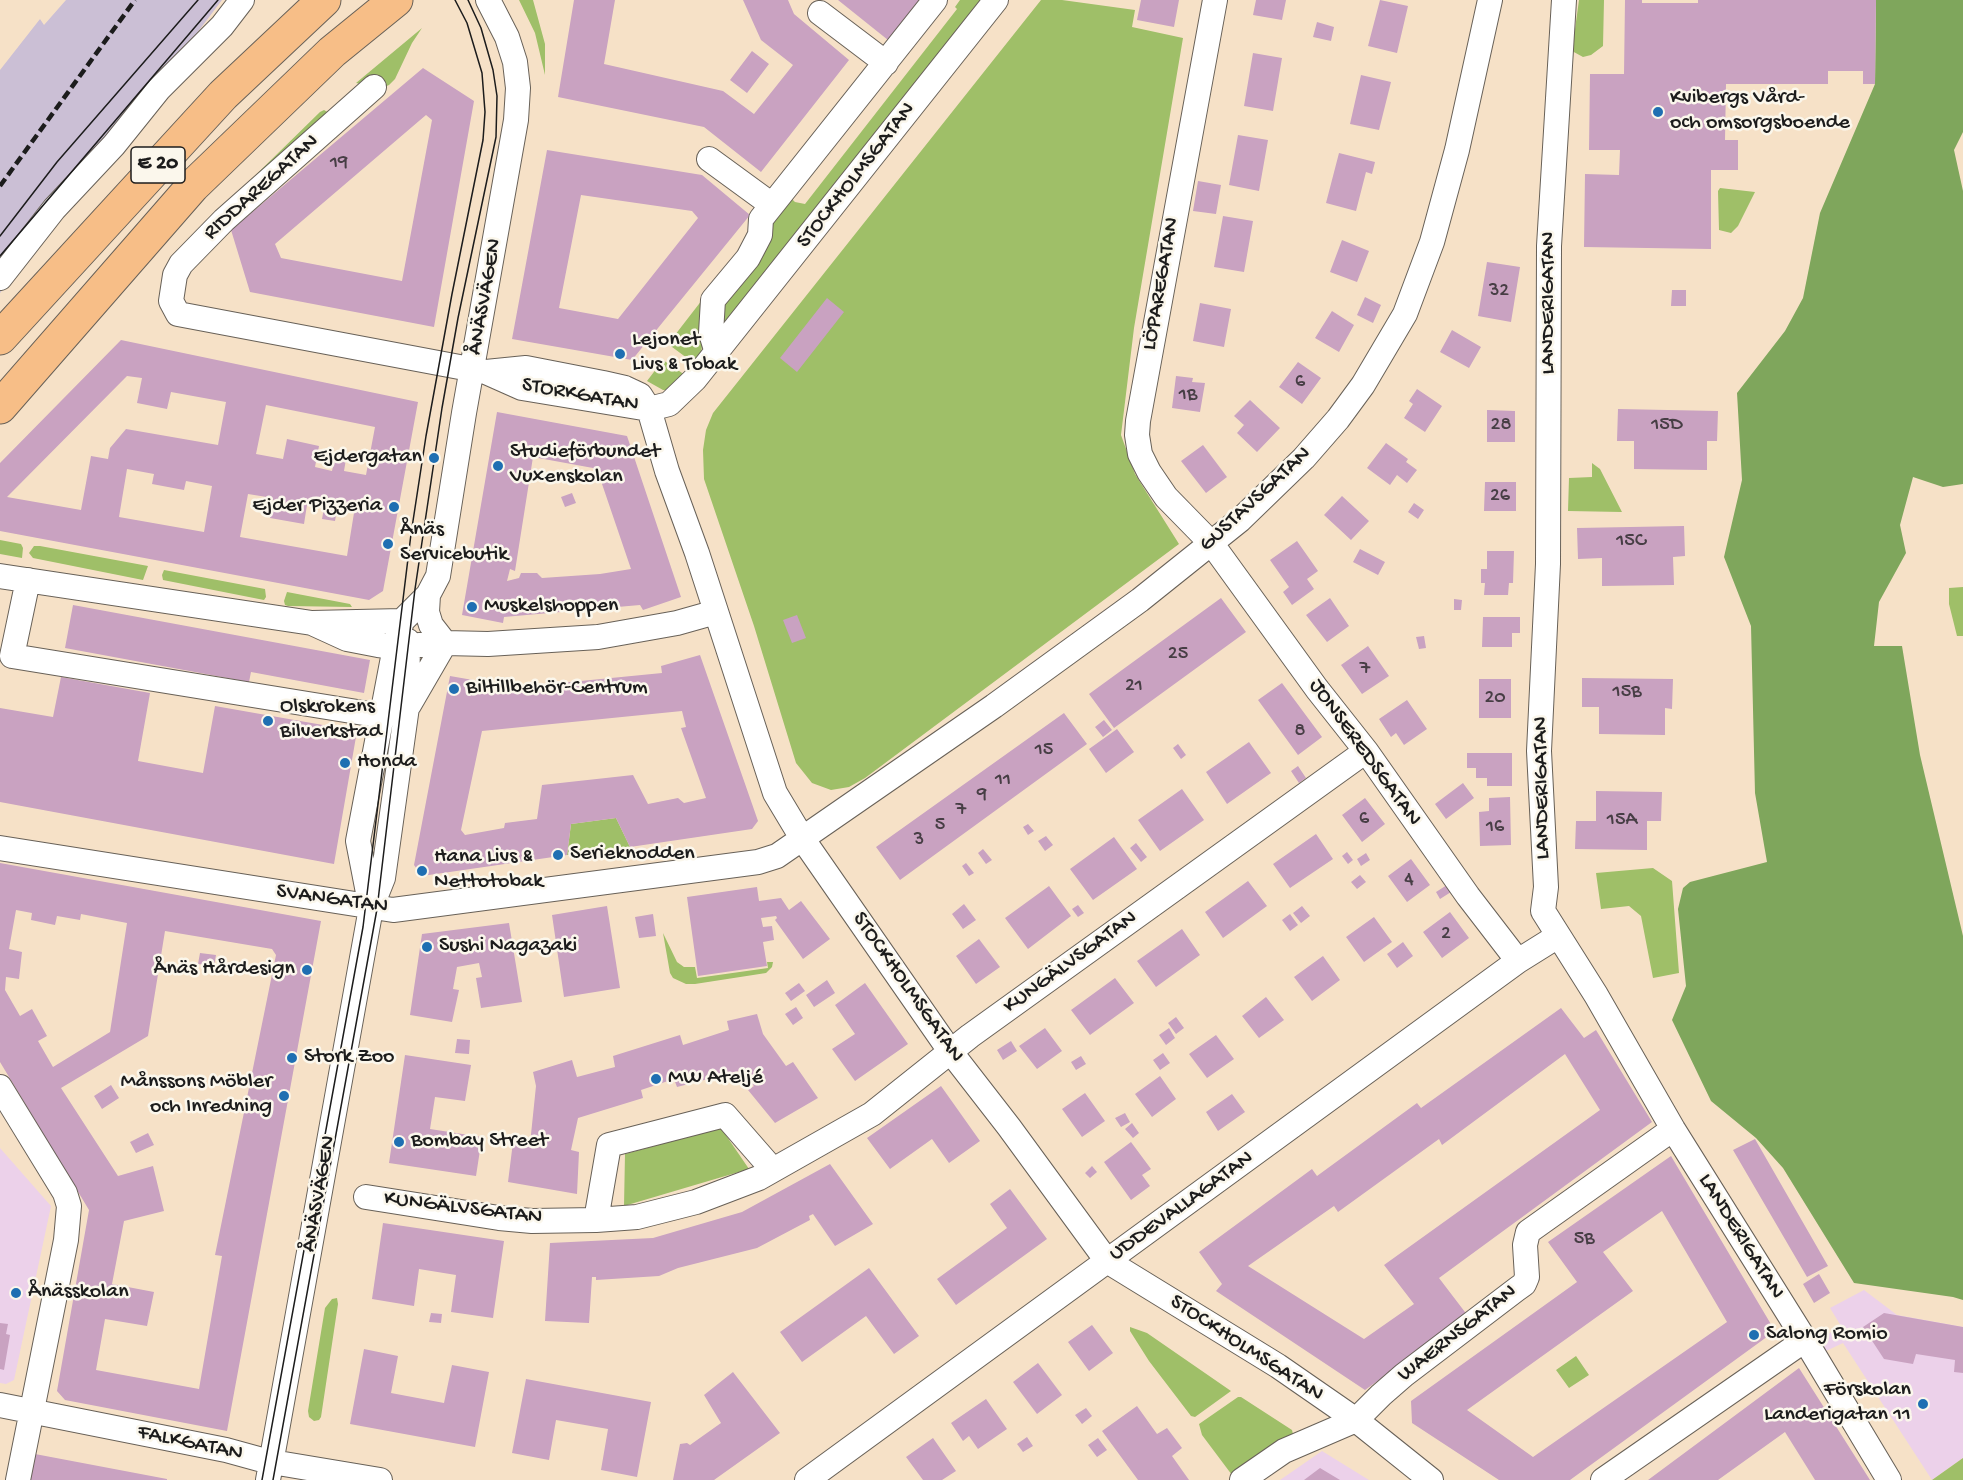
<!DOCTYPE html>
<html>
<head>
<meta charset="utf-8">
<style>
  body { margin:0 }
  canvas { display:block; background:#f6e1c7 }
</style>
</head>
<body>
<canvas width="1963" height="1480"></canvas>
<script>
const context = document.querySelector('canvas').getContext('2d');
context.lineJoin = 'round';
function fillPath(path, color) { context.fillStyle = color; context.fill(path, 'evenodd'); }
const shape = rows => new Path2D(rows.map(r => 'M' + r).join(''));
function stroke(path, color, width, dash) { context.strokeStyle = color; context.lineWidth = width; context.lineCap = dash ? 'butt' : 'round'; context.setLineDash(dash || []); context.stroke(path); }
function write(font, color, halo, rows, align = 'center') {
  context.font = font + ' "Gochi Hand",sans-serif'; context.lineWidth = 5; context.setLineDash([]); context.textBaseline = 'middle'; context.strokeStyle = halo; context.fillStyle = color; for (const [text, x, y, turn = 0] of rows) {
    context.save(); context.translate(x, y); context.rotate((+turn || 0) * Math.PI / 180); context.textAlign = isNaN(turn) ? turn : align; if (halo) context.strokeText(text, 0, 0); context.fillText(text, 0, 0); context.restore();
  }
}
fillPath(shape([
  [0,1148,51,1206,14,1380,6,1384,0,1383],
  [1864,1290,1897,1315,1963,1327,1963,1458,1932,1480,1843,1343,1826,1351,1820,1339,1841,1326,1830,1308],
  [1322,1451,1369,1480,1280,1480]
]), '#ecd1ea');
fillPath(shape([
  [66,0,222,0,0,293,0,70,40,19,44,25]
]), '#cbbfd5');
fillPath(shape([
  [519,0,533,0,545,44,545,75,535,33],
  [960,0,985,0,723,329,720,315,724,301,733,294,762,259,766,229,789,196,795,202,805,204,957,9,955,7],
  [1041,0,1062,0,1135,10,1132,27,1183,38,1134,328,1121,435,1135,474,1179,544,865,778,849,787,831,790,812,783,796,763,754,626,704,479,703,450,706,430,713,413],
  [1579,0,1604,0,1603,46,1591,55,1583,57,1572,51],
  [422,28,412,43,395,79,389,85,382,88,356,83],
  [324,110,329,113,174,255,320,112],
  [1720,188,1755,192,1738,226,1731,233,1719,230,1718,191],
  [709,291,701,354,695,362,691,361,668,344],
  [663,360,685,375,668,390,663,390,647,381],
  [1592,463,1600,469,1622,512,1568,511,1569,478,1592,477],
  [0,540,21,544,23,548,22,558,0,554],
  [34,546,40,546,148,566,143,580,33,558,29,553],
  [164,570,265,589,266,597,264,600,163,580,162,575],
  [1963,587,1963,636,1957,636,1949,604,1949,588],
  [287,592,350,604,352,607,288,606,285,605,284,601],
  [616,818,630,847,567,855,571,824],
  [1653,868,1672,881,1679,973,1653,978,1641,916,1629,906,1601,909,1596,873],
  [663,933,677,962,684,967,695,967,697,978,768,968,767,962,773,962,772,967,766,973,695,984,686,984,673,978,670,973],
  [721,1128,749,1169,624,1206,625,1154],
  [337,1298,338,1304,321,1417,319,1420,314,1421,309,1417,308,1411,325,1308,332,1299],
  [1130,1327,1147,1333,1231,1391,1195,1417,1191,1416,1149,1361,1130,1331],
  [1576,1356,1589,1375,1569,1388,1556,1370],
  [1238,1397,1241,1397,1292,1430,1293,1434,1235,1479,1202,1435,1199,1424],
  [1963,1458,1963,1480,1932,1480]
]), '#9fbf68');
fillPath(shape([
  [1876,0,1963,0,1963,132,1954,150,1963,191,1963,484,1943,487,1913,477,1900,525,1906,553,1879,602,1874,646,1902,646,1920,755,1963,936,1963,1300,1953,1297,1854,1283,1783,1168,1756,1138,1711,1101,1672,1020,1686,986,1678,909,1683,888,1690,882,1767,862,1755,793,1751,626,1724,557,1742,480,1737,393,1785,331,1803,298,1820,213,1875,84]
]), '#7fa65c');
fillPath(shape([
  [574,0,615,0,604,64,723,91,754,114,793,65,761,40,743,0,788,0,794,14,849,60,761,172,704,127,558,97],
  [838,0,919,0,888,40],
  [1141,0,1179,0,1174,27,1137,20],
  [1256,0,1286,0,1282,20,1253,15],
  [1380,0,1408,6,1397,53,1368,46],
  [1625,0,1642,0,1642,3,1698,3,1698,0,1876,0,1875,84,1863,84,1863,71,1828,71,1828,84,1726,84,1725,140,1738,140,1738,170,1711,170,1711,249,1584,247,1585,174,1619,175,1620,150,1589,150,1590,74,1624,74],
  [1317,22,1334,27,1331,41,1313,37],
  [752,51,769,64,747,93,730,80],
  [1253,53,1282,58,1273,111,1244,106],
  [423,68,474,101,434,327,250,292,231,230],
  [426,115,432,120,402,281,281,258,275,244],
  [1361,75,1391,82,1379,130,1350,124],
  [1238,135,1268,140,1259,191,1229,185],
  [547,150,702,175,750,215,632,360,512,339],
  [581,195,692,211,698,218,618,319,559,308],
  [1339,153,1375,162,1372,174,1366,172,1356,211,1326,203],
  [1198,181,1221,185,1216,214,1193,211],
  [1223,216,1253,221,1244,272,1214,267],
  [1342,240,1369,251,1357,282,1330,272],
  [1487,262,1520,267,1511,322,1478,316],
  [1672,290,1686,290,1686,306,1671,306],
  [1365,297,1381,305,1373,323,1357,315],
  [827,298,844,312,797,372,780,358],
  [1200,303,1231,309,1224,347,1193,341],
  [1332,311,1354,325,1339,352,1315,338],
  [1452,330,1481,347,1469,368,1440,352],
  [121,340,418,402,383,591,369,600,0,531,0,463],
  [127,376,142,378,137,403,167,409,171,392,226,402,218,445,126,429,110,448,108,459,91,456,81,510,7,497],
  [266,405,375,427,366,475,344,471,346,459,335,457,332,471,315,467,319,446,287,439,283,459,256,454],
  [127,469,154,474,152,484,184,490,186,481,212,486,204,532,119,517],
  [248,494,273,498,270,518,304,524,307,505,324,508,322,519,335,521,337,510,354,513,347,556,240,537],
  [1298,362,1321,378,1302,404,1279,387],
  [1176,376,1193,378,1192,382,1205,383,1200,412,1172,408],
  [1417,389,1442,406,1425,432,1404,418,1413,404,1409,401],
  [1250,400,1280,428,1257,452,1237,433,1244,425,1234,416],
  [1618,409,1718,411,1717,441,1707,441,1707,470,1634,469,1634,441,1617,441],
  [1487,410,1515,411,1515,442,1487,442],
  [497,412,627,436,681,597,643,610,640,605,504,617,503,623,462,615],
  [533,457,593,468,603,478,602,484,631,569,600,574,542,578,537,573,521,573,519,578,507,581,510,569,515,571],
  [1386,443,1408,459,1406,462,1417,470,1407,483,1397,475,1390,485,1367,468],
  [1203,445,1227,477,1206,493,1181,461],
  [1485,482,1516,482,1516,511,1484,511],
  [572,493,576,503,565,507,561,497],
  [1342,496,1369,521,1351,540,1324,515],
  [1414,503,1424,510,1418,519,1408,512],
  [1684,526,1685,556,1673,557,1674,585,1602,586,1602,558,1578,559,1577,528],
  [1297,541,1318,571,1307,579,1314,589,1292,605,1283,592,1289,587,1270,560],
  [1360,549,1385,562,1378,575,1353,562],
  [1487,551,1514,551,1513,583,1509,583,1508,595,1484,595,1485,583,1481,583,1481,569,1487,569],
  [1221,598,1246,632,1114,728,1089,694],
  [1330,598,1349,626,1327,642,1306,615],
  [1454,599,1462,600,1461,610,1454,610],
  [73,605,370,660,364,693,251,672,249,682,65,648],
  [797,615,806,638,792,643,783,620],
  [1483,617,1520,617,1520,633,1512,633,1512,647,1482,647],
  [1424,636,1426,648,1419,649,1416,637],
  [1368,646,1389,676,1362,694,1341,665],
  [700,655,758,821,752,829,630,847,616,818,571,824,567,855,422,876,414,865,450,676,490,683,489,690,662,673,661,666],
  [682,711,686,727,681,728,706,798,684,803,678,798,648,804,633,775,542,785,537,819,505,823,504,828,465,835,461,830,482,731],
  [61,677,150,693,138,761,203,773,215,706,357,731,334,864,0,802,0,708,53,717],
  [1582,678,1673,679,1672,709,1665,708,1665,735,1599,734,1599,707,1582,707],
  [1479,679,1511,679,1511,718,1479,718],
  [1282,683,1322,737,1298,755,1258,700],
  [1407,700,1427,729,1404,745,1396,733,1391,737,1379,719],
  [1064,713,1087,744,900,880,876,847],
  [1104,720,1112,730,1103,737,1095,727],
  [1117,729,1134,752,1106,773,1089,749],
  [1249,742,1271,773,1227,804,1206,772],
  [1178,744,1186,755,1181,759,1173,748],
  [1467,753,1512,753,1512,786,1487,786,1487,778,1476,778,1476,768,1467,768],
  [1298,766,1306,778,1299,783,1291,771],
  [1463,783,1474,798,1446,819,1435,804],
  [1182,789,1204,820,1160,851,1138,820],
  [1596,791,1662,792,1661,821,1647,821,1647,850,1575,849,1576,821,1596,821],
  [1510,797,1511,845,1480,846,1479,812,1489,811,1489,798],
  [1365,798,1385,824,1362,842,1342,815],
  [1028,824,1034,831,1028,835,1023,827],
  [1316,834,1333,859,1290,888,1273,864],
  [1046,836,1053,845,1045,851,1038,841],
  [1114,837,1137,869,1093,900,1070,869],
  [1136,843,1147,857,1141,862,1130,848],
  [983,849,992,860,986,864,978,853],
  [1347,852,1353,860,1348,864,1342,856],
  [1366,853,1370,860,1361,866,1357,859],
  [1411,859,1430,885,1407,902,1388,876],
  [0,863,321,921,227,1431,65,1400,57,1391,89,1210,0,1062],
  [16,910,32,913,31,920,55,925,57,916,80,920,81,914,127,923,110,1032,53,1067,38,1041,47,1036,32,1009,20,1016,5,990,6,977,19,979,22,952,9,949],
  [165,931,272,949,276,955,215,1255,222,1256,199,1389,96,1370,105,1319,147,1326,154,1292,112,1284,124,1221,164,1211,153,1166,118,1176,61,1088,148,1036],
  [966,863,974,873,969,876,962,866],
  [1360,875,1366,882,1357,889,1351,882],
  [1248,881,1267,906,1223,938,1205,912],
  [1447,885,1451,892,1440,899,1436,892],
  [1049,886,1071,916,1028,949,1005,918],
  [757,887,759,901,781,898,789,910,801,901,830,939,803,959,775,920,777,918,776,916,761,918,763,927,772,926,774,940,763,942,767,966,698,976,687,897],
  [964,904,976,920,963,929,952,914],
  [1078,905,1084,913,1078,917,1072,909],
  [607,906,620,988,564,997,552,915],
  [1302,906,1310,916,1301,923,1293,913],
  [1450,912,1469,938,1442,958,1423,932],
  [653,914,656,936,639,938,635,917],
  [1290,914,1298,925,1290,931,1282,920],
  [1374,917,1392,942,1364,962,1346,937],
  [509,923,522,1002,481,1008,476,978,482,977,479,963,457,967,453,989,459,990,452,1022,410,1015,422,934],
  [1182,929,1200,955,1156,987,1137,961],
  [979,939,1000,967,976,984,956,956],
  [1403,942,1413,956,1397,968,1387,954],
  [200,953,216,955,214,966,198,964],
  [1323,956,1340,980,1312,1001,1294,977],
  [1115,978,1134,1003,1090,1035,1071,1010],
  [827,980,835,993,814,1007,806,995],
  [799,983,805,991,791,1001,785,993],
  [865,983,908,1044,855,1081,832,1049,855,1034,835,1005],
  [1266,997,1284,1020,1259,1038,1242,1016],
  [796,1007,803,1018,793,1025,785,1014],
  [1561,1008,1584,1038,1596,1030,1652,1122,1439,1278,1468,1316,1365,1390,1216,1291,1222,1284,1199,1252,1312,1169,1317,1176,1417,1103,1421,1108],
  [1565,1054,1600,1110,1384,1265,1414,1304,1364,1339,1248,1266,1334,1206,1338,1212,1439,1139,1442,1145],
  [757,1014,763,1034,786,1066,793,1062,818,1098,775,1123,748,1090,754,1086,739,1071,677,1087,674,1079,641,1090,643,1098,578,1118,571,1150,579,1152,577,1194,508,1182,513,1142,530,1144,536,1086,533,1072,572,1060,577,1077,615,1067,613,1056,680,1035,683,1045,729,1030,727,1021],
  [1176,1017,1184,1028,1176,1034,1168,1023],
  [1045,1028,1062,1051,1037,1069,1019,1046],
  [1169,1028,1175,1038,1166,1045,1159,1035],
  [1216,1035,1234,1059,1207,1078,1189,1054],
  [457,1039,470,1040,469,1054,455,1053],
  [1011,1041,1017,1051,1003,1060,997,1050],
  [1163,1053,1170,1063,1160,1070,1153,1060],
  [405,1055,471,1065,465,1101,435,1097,430,1129,482,1137,476,1176,389,1163],
  [1081,1056,1086,1064,1076,1070,1071,1062],
  [1160,1076,1176,1099,1152,1117,1135,1094],
  [111,1085,119,1098,102,1109,94,1096],
  [941,1086,980,1141,949,1163,932,1139,890,1169,867,1138],
  [1085,1093,1105,1121,1082,1137,1062,1109],
  [1232,1094,1245,1112,1218,1131,1206,1112],
  [1125,1113,1130,1122,1121,1127,1115,1118],
  [1132,1123,1139,1133,1133,1138,1125,1129],
  [148,1133,154,1145,136,1153,130,1142],
  [1755,1139,1828,1266,1807,1277,1733,1150],
  [1131,1142,1151,1169,1142,1175,1150,1186,1131,1200,1104,1162],
  [1671,1156,1775,1331,1570,1480,1499,1480,1412,1423,1411,1401,1577,1282,1548,1242],
  [1662,1211,1727,1322,1533,1457,1467,1410,1633,1291,1603,1252],
  [830,1164,873,1224,835,1246,813,1214,809,1216,810,1220,757,1248,678,1268,659,1276,596,1280,596,1277,592,1277,589,1323,545,1321,550,1243,653,1238,742,1212],
  [1092,1166,1097,1172,1090,1178,1085,1173],
  [1010,1189,1047,1239,956,1305,937,1279,1007,1228,990,1204],
  [383,1223,504,1241,493,1318,451,1312,456,1275,419,1269,414,1306,372,1299],
  [869,1268,919,1336,894,1354,866,1316,802,1362,780,1332],
  [1819,1274,1830,1293,1814,1303,1803,1284],
  [431,1313,442,1314,441,1323,429,1322],
  [1884,1313,1963,1327,1963,1373,1954,1372,1955,1360,1916,1354,1913,1364,1884,1359,1863,1327],
  [0,1323,8,1324,6,1334,10,1335,4,1370,0,1369],
  [1092,1325,1113,1353,1089,1371,1068,1342],
  [364,1349,398,1356,391,1393,444,1403,452,1365,489,1372,475,1447,350,1424],
  [1038,1363,1062,1395,1037,1414,1013,1382],
  [1799,1368,1870,1480,1815,1480,1785,1432,1718,1480,1648,1480],
  [733,1372,780,1433,714,1480,673,1480,680,1444,687,1443,690,1445,721,1423,704,1395],
  [526,1379,651,1402,637,1477,601,1470,608,1429,556,1420,549,1460,512,1453],
  [986,1399,1007,1429,978,1449,969,1436,963,1441,951,1423],
  [1137,1406,1157,1434,1167,1428,1182,1448,1172,1456,1189,1480,1138,1480,1102,1431],
  [1086,1408,1092,1416,1082,1424,1075,1415],
  [1027,1437,1033,1446,1023,1452,1017,1444],
  [933,1438,956,1471,942,1480,923,1480,906,1457],
  [1098,1438,1107,1450,1097,1457,1088,1445],
  [35,1454,167,1479,167,1480,30,1480],
  [1320,1468,1340,1480,1304,1480]
]), '#c9a2c1');
const minor = shape([
  [1215,0,1138,421,1137,435,1140,454,1149,472,1166,497,1212,544,1317,689,1366,751,1468,896,1518,961],
  [1564,0,1549,246,1548,564,1539,751,1546,887,1543,911,1596,995,1673,1129,1805,1340,1889,1480],
  [820,13,886,63],
  [374,87,224,220,181,264,175,275,171,301,178,314,486,372,522,388,649,409,669,404,695,379,996,0],
  [709,159,772,205],
  [0,278,54,209,114,145,159,89,222,26,242,0],
  [717,353,711,333,713,300,748,258,760,235,761,219,935,0],
  [486,372,526,368,603,383,625,388,640,395,649,409,667,471,697,553,775,793,802,838,950,1051,1009,1127,1107,1261,1278,1366,1356,1420,1431,1480],
  [0,576,312,623,402,621],
  [28,580,12,656,382,716],
  [428,595,427,612,431,625,445,643],
  [312,623,347,639,378,645,395,647,445,643,488,644,598,637,677,623,716,612],
  [409,705,445,643],
  [0,848,393,910,758,862,777,856,994,706,1140,600,1240,520,1304,458,1338,419,1363,385,1405,314,1432,242,1457,150,1490,0],
  [371,908,358,841,395,647,402,621,428,595,438,576,464,413,516,120,518,88,515,62,507,37,488,0],
  [0,1087,65,1193,69,1206,66,1240,18,1480],
  [366,1197,499,1218,532,1221,596,1220,637,1217,696,1202,759,1178,872,1114,970,1036,1366,751],
  [596,1220,609,1145,725,1115,773,1170],
  [0,1405,226,1450,266,1461,380,1480],
  [268,1480,371,908,383,878,407,707,408,641],
  [807,1480,1518,961,1558,936],
  [1242,1480,1284,1451,1356,1420,1381,1395,1404,1375,1517,1289,1524,1284,1527,1277,1525,1245,1528,1232,1673,1129],
  [1603,1480,1805,1340]
]);
const highway = shape([
  [0,338,223,95,324,0],
  [0,407,193,186,332,52,396,0]
]);
stroke(minor, '#686158', 26);
stroke(highway, '#686158', 35);
stroke(minor, '#fff', 24);
stroke(highway, '#f7be87', 33);
stroke(shape([
  [0,236,57,162,198,0],
  [0,256,218,0],
  [262,1480,363,927,411,534,426,436,452,294,483,140,485,112,482,73,467,23,455,0],
  [273,1480,377,909,415,589,442,408,458,318,496,137,497,96,493,70,481,28,468,0]
]), '#1c1c1c', 1.5);
stroke(shape([
  [0,186,135,0]
]), '#1c1c1c', 4.5, [9, 4.5]);
for (const [x, y, r, color] of [
  [1658,112,6,"#1f6fb2"],
  [620,354,6,"#1f6fb2"],
  [434,458,6,"#1f6fb2"],
  [498,466,6,"#1f6fb2"],
  [394,507,6,"#1f6fb2"],
  [388,544,6,"#1f6fb2"],
  [472,607,6,"#1f6fb2"],
  [454,689,6,"#1f6fb2"],
  [268,721,6,"#1f6fb2"],
  [345,763,6,"#1f6fb2"],
  [558,855,6,"#1f6fb2"],
  [422,871,6,"#1f6fb2"],
  [427,947,6,"#1f6fb2"],
  [307,970,6,"#1f6fb2"],
  [292,1058,6,"#1f6fb2"],
  [656,1079,6,"#1f6fb2"],
  [284,1096,6,"#1f6fb2"],
  [399,1142,6,"#1f6fb2"],
  [16,1293,6,"#1f6fb2"],
  [1754,1335,6,"#1f6fb2"],
  [1923,1404,6,"#1f6fb2"]
]) { const dot = new Path2D(); dot.arc(x, y, r, 0, 2 * Math.PI); context.fillStyle = color; context.fill(dot); stroke(dot, '#fbf7ec', 2); }
write('20px', '#473e45', null, [
  ["19",339,164],
  ["32",1499,292],
  ["6",1300,383],
  ["1B",1188,396],
  ["28",1501,426],
  ["15D",1667,426],
  ["26",1500,497],
  ["15C",1631,542],
  ["25",1178,655],
  ["7",1365,670],
  ["21",1134,687],
  ["15B",1627,693],
  ["20",1495,699],
  ["8",1300,732],
  ["15",1044,751],
  ["11",1003,781],
  ["9",982,796],
  ["7",961,811],
  ["6",1364,820],
  ["15A",1622,821],
  ["5",940,826],
  ["16",1495,828],
  ["3",919,841],
  ["4",1409,881],
  ["2",1446,935],
  ["5B",1584,1240]
]);
for (const [x, y, w] of [
  [158,165,54]
]) { const box = new Path2D(); box.roundRect(x - w / 2, y - 18, w, 36, 4.5); context.fillStyle = '#fbf7ec'; context.fill(box); stroke(box, '#1c1c1c', 1.5); }
write('bold 21px', '#1c1c1c', null, [
  ["E 20",158,165]
]);
write('22px', '#1c1c1c', '#fbf7ec', [
  ["Kvibergs Vård-",1670,99],
  ["och omsorgsboende",1670,124],
  ["Lejonet",632,341],
  ["Livs & Tobak",632,366],
  ["Studieförbundet",510,453],
  ["Vuxenskolan",510,478],
  ["Ejdergatan",422,458,"right"],
  ["Ejder Pizzeria",382,507,"right"],
  ["Ånäs",400,531],
  ["Servicebutik",400,556],
  ["Muskelshoppen",484,607],
  ["Biltillbehör-Centrum",466,689],
  ["Olskrokens",280,708],
  ["Bilverkstad",280,733],
  ["Honda",357,763],
  ["Serieknodden",570,855],
  ["Hana Livs &",434,858],
  ["Nettotobak",434,883],
  ["Sushi Nagazaki",439,947],
  ["Ånäs Hårdesign",295,970,"right"],
  ["Stork Zoo",304,1058],
  ["MW Ateljé",668,1079],
  ["Månssons Möbler",272,1083,"right"],
  ["och Inredning",272,1108,"right"],
  ["Bombay Street",411,1142],
  ["Ånässkolan",28,1293],
  ["Salong Romio",1766,1335],
  ["Förskolan",1911,1391,"right"],
  ["Landerigatan 11",1911,1416,"right"]
], 'left');
write('22px', '#1c1c1c', '#fbf7ec', [
  ["STOCKHOLMSGATAN",857,176,-52],
  ["RIDDAREGATAN",262,188,-42],
  ["LÖPAREGATAN",1162,284,-80],
  ["ÅNÄSVÄGEN",486,297,-80],
  ["LANDERIGATAN",1550,303,-90],
  ["STORKGATAN",580,396,10],
  ["GUSTAVSGATAN",1256,500,-43],
  ["JONSEREDSGATAN",1364,753,54],
  ["LANDERIGATAN",1543,788,-91],
  ["SVANGATAN",332,900,8],
  ["KUNGÄLVSGATAN",1071,963,-36],
  ["STOCKHOLMSGATAN",907,988,55],
  ["ÅNÄSVÄGEN",320,1194,-80],
  ["UDDEVALLAGATAN",1182,1207,-36],
  ["KUNGÄLVSGATAN",463,1209,7],
  ["LANDERIGATAN",1740,1237,58],
  ["WAERNSGATAN",1458,1334,-38],
  ["STOCKHOLMSGATAN",1246,1349,33],
  ["FALKGATAN",190,1444,12]
]);
</script>
</body>
</html>
